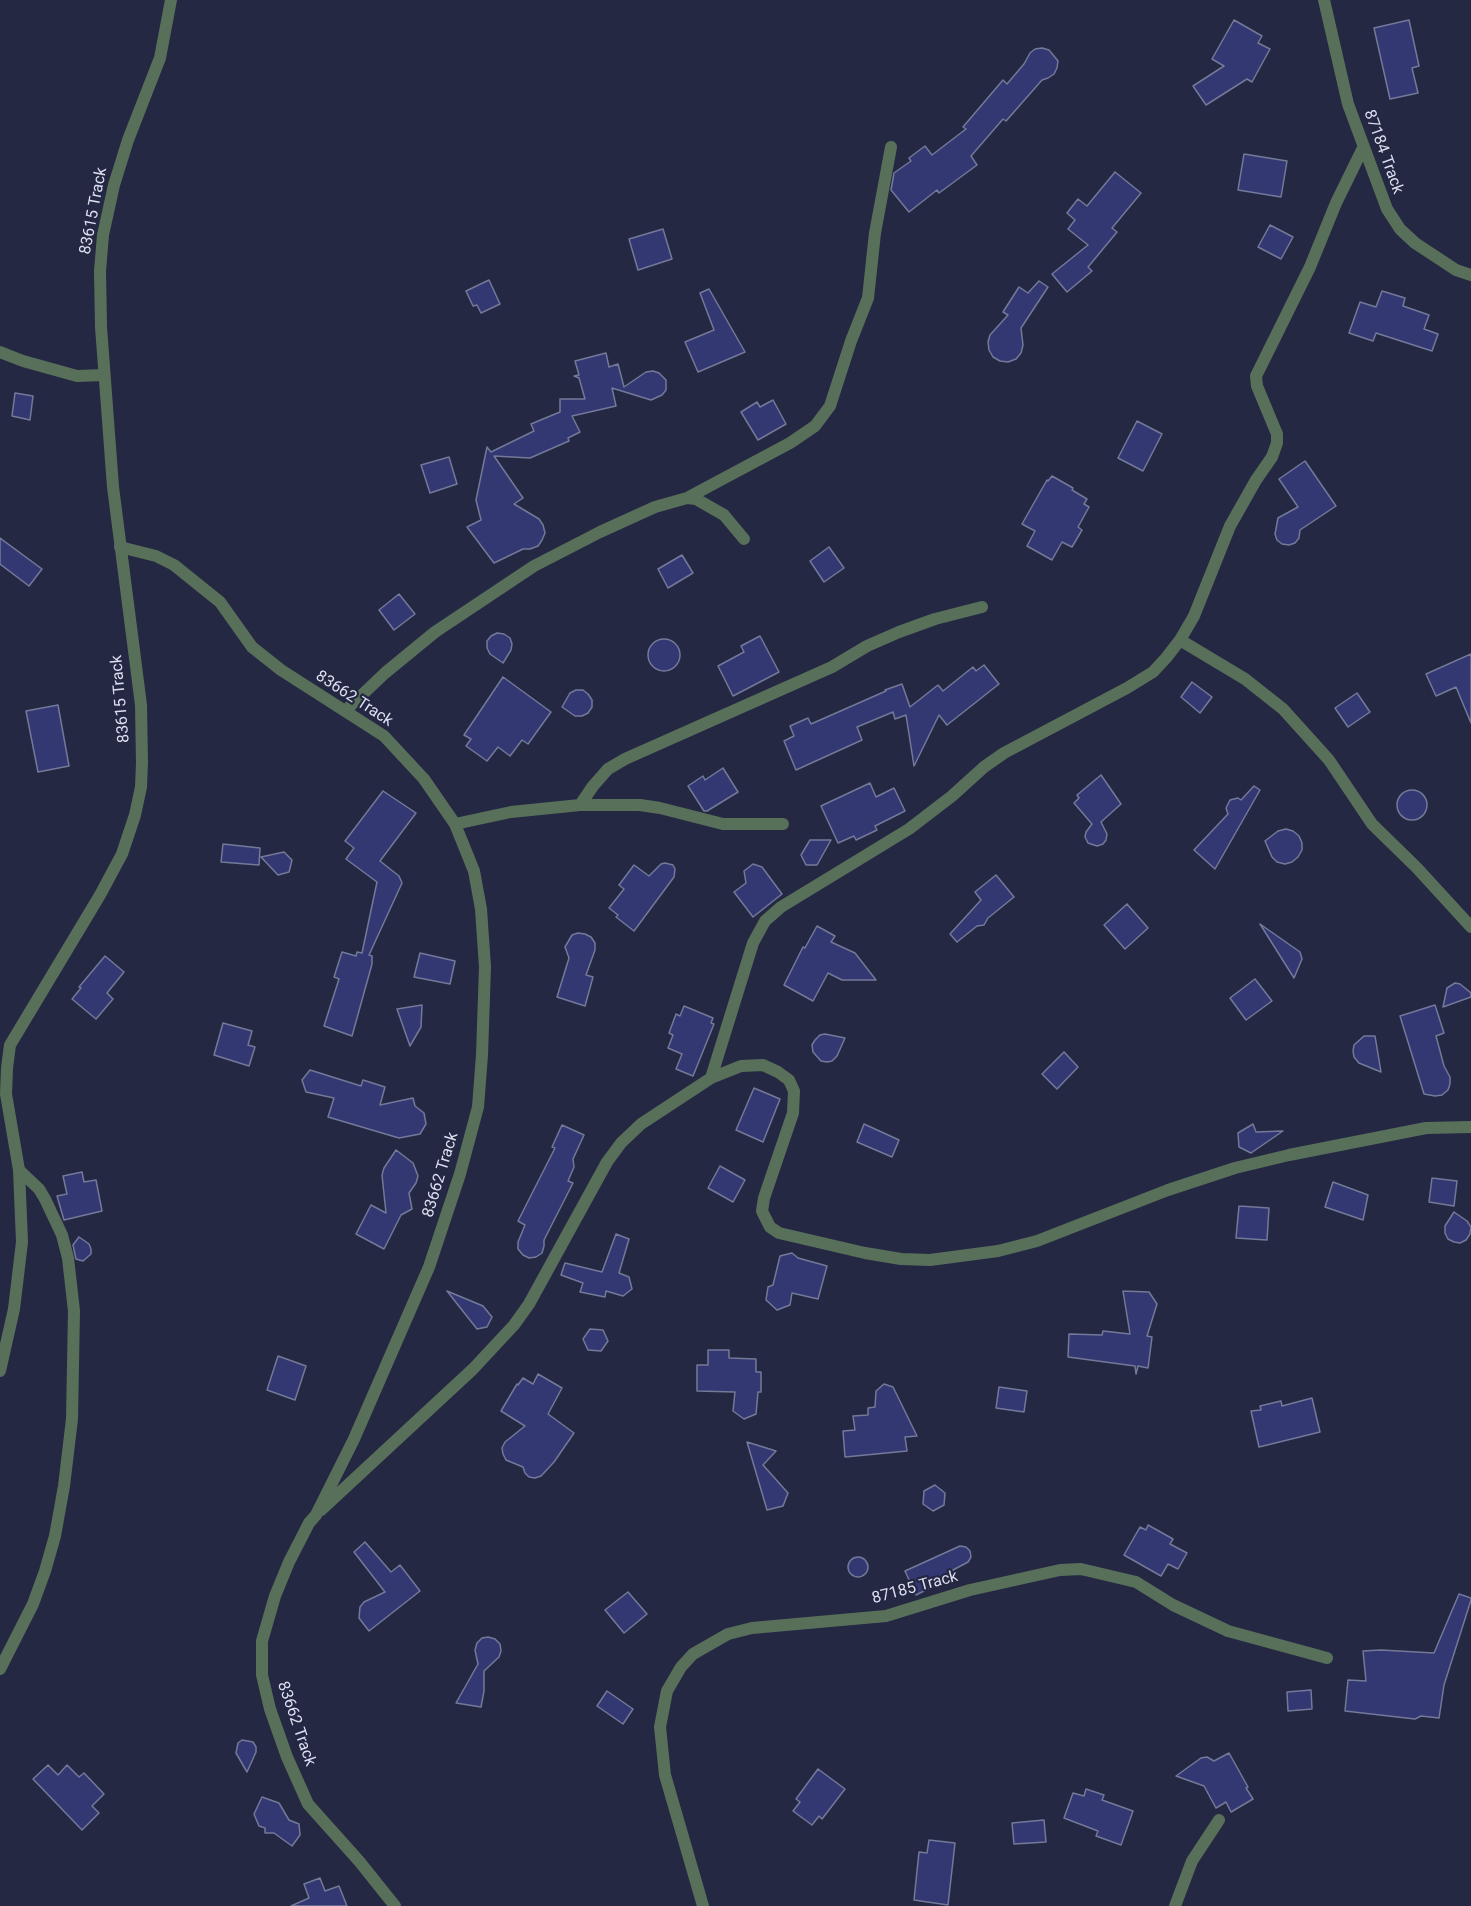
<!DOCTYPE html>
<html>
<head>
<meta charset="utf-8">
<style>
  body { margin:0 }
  canvas { display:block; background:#242842 }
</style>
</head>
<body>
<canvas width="1471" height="1906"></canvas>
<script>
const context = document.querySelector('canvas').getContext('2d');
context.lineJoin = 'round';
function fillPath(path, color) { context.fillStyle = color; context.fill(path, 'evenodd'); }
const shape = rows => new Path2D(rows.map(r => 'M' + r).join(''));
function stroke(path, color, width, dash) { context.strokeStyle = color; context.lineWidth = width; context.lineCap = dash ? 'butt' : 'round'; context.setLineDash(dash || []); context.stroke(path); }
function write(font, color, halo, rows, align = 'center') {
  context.font = font + ' Roboto,sans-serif'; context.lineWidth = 4.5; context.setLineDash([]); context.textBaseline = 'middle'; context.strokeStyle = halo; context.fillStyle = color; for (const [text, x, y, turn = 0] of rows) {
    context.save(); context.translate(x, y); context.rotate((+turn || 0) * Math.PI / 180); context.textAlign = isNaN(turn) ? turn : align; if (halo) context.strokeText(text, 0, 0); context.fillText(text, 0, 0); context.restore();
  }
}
const building = shape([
  [1234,20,1262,36,1258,43,1270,49,1252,82,1247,79,1206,105,1193,86,1224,66,1212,59,1234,20],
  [1409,20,1419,66,1412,68,1418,93,1390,99,1374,28,1409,20],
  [1042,48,1049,50,1058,61,1057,68,1054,74,1048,78,1042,80,1006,121,1003,119,971,156,977,165,939,193,937,190,909,212,891,190,894,173,911,161,909,158,925,146,932,155,966,129,963,127,1003,80,1007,84,1024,64,1030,53,1035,49,1042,48],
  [1244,154,1287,161,1281,197,1238,190,1244,154],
  [1115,172,1141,193,1112,228,1117,232,1088,267,1092,271,1067,292,1052,274,1088,245,1068,229,1075,220,1067,213,1078,199,1087,206,1115,172],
  [1270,225,1293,237,1281,259,1258,247,1270,225],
  [663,229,672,259,638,270,629,239,663,229],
  [489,280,500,304,481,313,477,305,473,306,466,291,489,280],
  [1039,281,1048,287,1021,328,1023,345,1021,353,1016,359,1008,362,1000,361,993,357,989,350,988,342,990,335,1008,315,1003,312,1019,287,1028,293,1039,281],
  [709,289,745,352,698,372,685,342,714,330,700,293,709,289],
  [1382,291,1405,298,1403,306,1429,315,1424,329,1438,334,1432,351,1376,333,1373,341,1349,333,1360,302,1376,307,1382,291],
  [606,353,609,367,618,364,624,387,646,372,653,371,659,373,666,380,666,390,662,395,651,400,612,388,616,406,572,416,580,432,568,438,569,441,530,458,494,456,523,498,514,504,539,519,543,525,545,533,542,540,538,546,530,549,523,549,494,563,467,527,481,520,476,500,487,447,491,452,534,431,531,424,560,412,560,399,585,399,579,378,574,376,579,375,575,361,606,353],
  [15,393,33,396,30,420,12,416,15,393],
  [773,400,786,424,758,440,741,412,757,402,760,407,773,400],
  [1137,421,1162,434,1143,471,1118,458,1137,421],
  [449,457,457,484,430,493,421,465,449,457],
  [1305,461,1336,506,1300,530,1299,538,1295,543,1289,545,1282,544,1277,540,1275,534,1278,518,1298,507,1279,479,1305,461],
  [1052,476,1073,488,1072,490,1087,499,1084,504,1089,507,1078,527,1082,530,1072,547,1062,542,1052,560,1027,546,1035,531,1022,524,1047,480,1048,481,1052,476],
  [0,538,42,569,29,586,0,564,0,538],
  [829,547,844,568,824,582,810,561,829,547],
  [682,555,693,573,668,588,658,569,682,555],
  [399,594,415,614,394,630,379,610,399,594],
  [497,633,504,634,510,638,512,644,511,650,503,663,490,654,487,648,487,641,491,636,497,633],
  [760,636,779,672,733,696,718,666,744,652,741,646,760,636],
  '648 655a16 16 0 1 1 32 0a16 16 0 1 1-32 0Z',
  [1471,654,1471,723,1456,687,1436,696,1426,674,1471,654],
  [984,665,999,684,947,725,939,715,914,766,906,715,895,719,893,712,857,727,862,740,796,770,784,741,794,736,790,726,808,718,811,724,886,691,885,690,902,684,910,707,938,685,943,691,973,667,976,671,984,665],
  [503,677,551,712,528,744,522,740,510,756,498,747,487,761,466,746,471,739,464,735,503,677],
  [1192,682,1212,697,1200,713,1181,697,1192,682],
  [576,690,583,690,588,694,592,700,592,707,588,713,582,716,575,716,562,707,570,693,576,690],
  [1357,693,1370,712,1348,727,1335,708,1357,693],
  [58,705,69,766,38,772,26,711,58,705],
  [723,768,738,792,707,811,704,811,688,786,703,776,705,780,723,768],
  [1101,775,1121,804,1101,822,1107,834,1106,840,1103,844,1097,846,1088,843,1085,837,1086,832,1092,824,1074,803,1079,798,1077,795,1101,775],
  [870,783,876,797,894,788,905,811,875,826,877,830,856,840,854,836,838,843,821,806,870,783],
  [1254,786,1260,790,1215,869,1194,850,1228,814,1226,808,1230,800,1238,798,1241,800,1254,786],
  '1397 805a15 15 0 1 1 30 0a15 15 0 1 1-30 0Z',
  [383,791,416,813,380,861,399,876,402,883,369,955,372,956,372,964,352,1036,324,1026,339,979,334,977,342,952,356,956,357,952,362,953,377,882,346,859,354,848,345,841,383,791],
  [1286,829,1293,831,1299,836,1302,843,1302,850,1298,857,1292,862,1285,864,1277,862,1272,857,1265,841,1278,831,1286,829],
  [810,840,831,840,817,865,806,865,801,855,810,840],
  [223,844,260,848,259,865,221,862,223,844],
  [284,852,292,860,289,872,278,875,261,857,284,852],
  [665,863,673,865,675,869,674,877,634,931,616,917,618,915,609,908,624,889,619,885,634,865,649,876,661,864,665,863],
  [753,864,762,867,782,894,753,917,734,892,746,883,744,871,753,864],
  [996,875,1014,897,988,918,984,925,977,926,957,942,950,934,981,900,975,892,996,875],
  [1127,904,1148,928,1125,949,1104,925,1127,904],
  [1260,924,1300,952,1302,959,1294,978,1260,924],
  [817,926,835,936,831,942,855,953,876,980,842,980,828,973,813,1001,784,985,803,947,805,948,817,926],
  [578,933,585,934,591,937,595,943,595,950,586,975,593,977,585,1006,557,997,569,958,565,947,572,935,578,933],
  [420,953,455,961,450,984,414,977,420,953],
  [105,956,124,972,107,993,113,999,96,1019,72,999,81,988,79,987,105,956],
  [1255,979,1272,1001,1246,1020,1230,998,1255,979],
  [1455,983,1460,984,1471,993,1471,997,1443,1007,1447,988,1455,983],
  [422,1005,421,1027,410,1046,397,1009,422,1005],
  [1435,1005,1444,1033,1436,1036,1444,1066,1450,1077,1450,1084,1448,1090,1442,1095,1435,1096,1424,1094,1400,1016,1435,1005],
  [684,1006,713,1018,711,1023,714,1024,693,1076,676,1069,682,1054,668,1048,673,1035,669,1033,676,1014,680,1016,684,1006],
  [223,1023,252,1031,248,1045,255,1047,249,1066,214,1055,223,1023],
  [825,1034,845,1038,837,1056,832,1061,827,1062,821,1061,813,1052,812,1045,815,1040,820,1035,825,1034],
  [1364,1036,1375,1036,1381,1072,1359,1063,1354,1057,1353,1051,1354,1045,1364,1036],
  [1064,1052,1078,1067,1057,1089,1042,1074,1064,1052],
  [310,1070,361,1086,363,1080,385,1087,380,1105,413,1098,415,1106,424,1113,426,1124,420,1134,399,1138,328,1117,334,1098,306,1092,302,1080,310,1070],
  [754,1088,780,1099,763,1142,736,1130,754,1088],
  [864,1124,899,1140,892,1157,857,1142,864,1124],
  [1253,1124,1256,1132,1283,1131,1251,1153,1239,1147,1238,1133,1253,1124],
  [562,1125,584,1135,573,1159,574,1167,568,1181,573,1183,544,1240,544,1246,542,1253,536,1257,529,1258,523,1255,518,1249,518,1242,525,1225,518,1221,555,1148,552,1147,562,1125],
  [396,1150,413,1163,418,1176,416,1183,409,1193,412,1209,401,1215,384,1249,356,1234,371,1205,386,1213,382,1175,384,1168,396,1150],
  [720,1166,745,1180,733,1202,708,1188,720,1166],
  [82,1172,84,1182,96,1180,102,1211,64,1220,57,1196,67,1194,63,1176,82,1172],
  [1432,1178,1457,1181,1454,1206,1429,1202,1432,1178],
  [1333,1182,1368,1195,1363,1220,1325,1207,1333,1182],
  [1239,1206,1269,1208,1267,1240,1236,1238,1239,1206],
  [1454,1212,1467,1221,1471,1227,1470,1234,1466,1240,1460,1243,1454,1242,1448,1239,1445,1233,1445,1226,1454,1212],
  [616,1234,629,1239,619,1273,629,1277,632,1289,623,1296,606,1291,605,1297,580,1292,583,1283,561,1275,565,1263,602,1272,616,1234],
  [79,1237,89,1244,91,1249,91,1254,83,1261,76,1259,73,1245,79,1237],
  [792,1253,798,1258,827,1266,818,1299,792,1293,790,1305,777,1310,766,1300,768,1287,773,1285,780,1256,792,1253],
  [447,1291,483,1306,492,1317,487,1327,477,1329,447,1291],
  [1123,1291,1149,1292,1157,1304,1147,1336,1152,1337,1148,1368,1138,1366,1136,1374,1135,1366,1068,1357,1069,1334,1102,1335,1103,1331,1130,1334,1123,1291],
  [590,1329,603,1330,608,1341,601,1351,588,1350,583,1339,590,1329],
  [708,1350,729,1350,729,1358,756,1359,756,1372,761,1372,761,1392,758,1392,756,1414,744,1419,733,1411,735,1392,697,1391,697,1365,708,1365,708,1350],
  [278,1356,306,1366,295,1400,267,1390,278,1356],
  [538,1374,562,1388,548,1414,574,1433,554,1462,541,1476,535,1478,529,1477,525,1473,523,1467,506,1460,503,1454,502,1448,505,1442,525,1426,501,1411,517,1384,518,1385,523,1378,533,1384,538,1374],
  [884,1384,893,1387,917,1436,905,1437,907,1451,845,1457,843,1431,855,1430,853,1416,868,1415,868,1408,875,1407,876,1391,884,1384],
  [999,1387,1027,1391,1024,1412,996,1408,999,1387],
  [1312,1398,1320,1432,1259,1447,1251,1411,1261,1410,1260,1406,1281,1401,1282,1406,1312,1398],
  [747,1442,776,1451,763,1465,788,1493,783,1506,767,1510,747,1442],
  [935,1485,945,1493,944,1505,933,1511,923,1504,924,1491,935,1485],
  [1148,1525,1173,1539,1170,1544,1187,1553,1178,1569,1168,1564,1161,1576,1124,1555,1140,1527,1146,1530,1148,1525],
  [365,1542,391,1572,400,1565,420,1591,369,1631,359,1618,360,1607,364,1602,385,1592,354,1552,365,1542],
  [960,1546,966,1547,970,1551,971,1557,968,1562,953,1570,955,1575,916,1595,905,1571,960,1546],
  '848 1567a10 10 0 1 1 20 0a10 10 0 1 1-20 0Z',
  [628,1592,647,1614,624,1633,605,1610,628,1592],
  [1459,1594,1471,1598,1471,1600,1444,1685,1439,1718,1421,1716,1415,1719,1345,1711,1348,1680,1366,1681,1363,1651,1381,1650,1434,1653,1459,1594],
  [488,1637,495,1639,500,1644,501,1651,499,1657,484,1671,484,1691,481,1707,456,1703,478,1664,475,1650,477,1643,482,1638,488,1637],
  [1311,1690,1312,1709,1288,1711,1287,1692,1311,1690],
  [607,1691,633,1709,623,1724,597,1706,607,1691],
  [242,1740,253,1742,256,1747,256,1752,247,1772,236,1753,238,1743,242,1740],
  [1229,1753,1248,1787,1246,1788,1253,1799,1231,1812,1226,1802,1216,1808,1204,1786,1176,1776,1201,1758,1207,1757,1214,1761,1229,1753],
  [48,1765,58,1775,67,1765,79,1777,84,1773,104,1794,92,1806,99,1813,82,1830,33,1779,48,1765],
  [818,1769,845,1789,822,1819,819,1816,812,1825,793,1811,800,1802,796,1799,818,1769],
  [1086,1789,1104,1795,1102,1800,1133,1811,1121,1845,1096,1836,1098,1831,1064,1818,1073,1793,1084,1796,1086,1789],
  [262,1797,279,1803,289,1820,299,1824,300,1835,292,1846,274,1833,265,1833,265,1828,259,1826,254,1814,262,1797],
  [1044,1820,1046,1842,1014,1844,1012,1823,1044,1820],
  [929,1840,955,1843,948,1905,914,1900,919,1852,927,1853,929,1840],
  [320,1878,325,1891,339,1886,347,1906,291,1906,309,1898,304,1884,320,1878]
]);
fillPath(building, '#333772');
stroke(building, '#737999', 1.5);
stroke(shape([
  [1324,0,1348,104,1387,209,1400,229,1415,243,1456,270,1471,275],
  [0,352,23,361,77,376,104,375],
  [687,498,790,443,815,426,830,406,851,341,868,298,875,233,891,147],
  [120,547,156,556,174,565,220,602,252,647,281,670,384,736,424,779,455,824,474,871,481,909,485,967,482,1055,478,1107,460,1174,429,1267,354,1439,316,1515,309,1523,289,1562,275,1596,262,1641,262,1675,270,1709,287,1757,308,1804,359,1861,395,1906],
  [1180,640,1245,679,1283,709,1329,760,1372,824,1417,868,1471,927],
  [345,711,385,673,435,632,534,566,600,532,655,507,687,498,696,499,724,515,744,539],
  [580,805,593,786,608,769,625,759,832,667,867,646,899,632,935,619,982,607],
  [455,824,511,812,580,805,640,805,660,808,723,824,783,824],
  [711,1078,753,943,765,921,781,907,909,829,952,796,984,767,1004,753,1127,688,1153,672,1166,658,1180,640,1194,616,1230,526,1256,480,1272,457,1277,443,1277,434,1257,386,1256,376,1310,267,1336,203,1363,148],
  [321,1510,473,1369,514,1325,529,1304,607,1162,621,1143,641,1124,711,1078,741,1066,763,1065,778,1072,789,1080,794,1091,793,1113,764,1198,762,1211,770,1227,779,1233,865,1253,901,1259,930,1260,998,1251,1037,1241,1168,1190,1235,1168,1289,1155,1426,1128,1471,1127],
  [0,1669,33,1604,45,1571,55,1536,64,1486,72,1419,74,1311,68,1258,62,1235,45,1199,39,1189,19,1170],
  [703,1906,665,1775,660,1727,667,1691,681,1667,693,1654,728,1634,752,1628,886,1616,970,1590,1060,1570,1081,1569,1136,1582,1173,1605,1228,1631,1327,1658],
  [1175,1906,1192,1861,1219,1820]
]), '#58705a', 12);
stroke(shape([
  [0,1371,14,1309,22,1242,19,1170,6,1094,7,1068,10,1045,100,895,122,854,135,815,141,787,142,763,141,705,113,487,101,327,100,271,103,235,114,185,128,140,160,58,171,0]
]), '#58705a', 12);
write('16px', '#dcdff1', '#242842', [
  ["87184 Track",1383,152,70],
  ["83615 Track",94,211,-79],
  ["83615 Track",121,699,-95],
  ["83662 Track",354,699,33],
  ["83662 Track",441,1175,-73],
  ["87185 Track",915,1588,-15],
  ["83662 Track",296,1724,71]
]);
</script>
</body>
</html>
